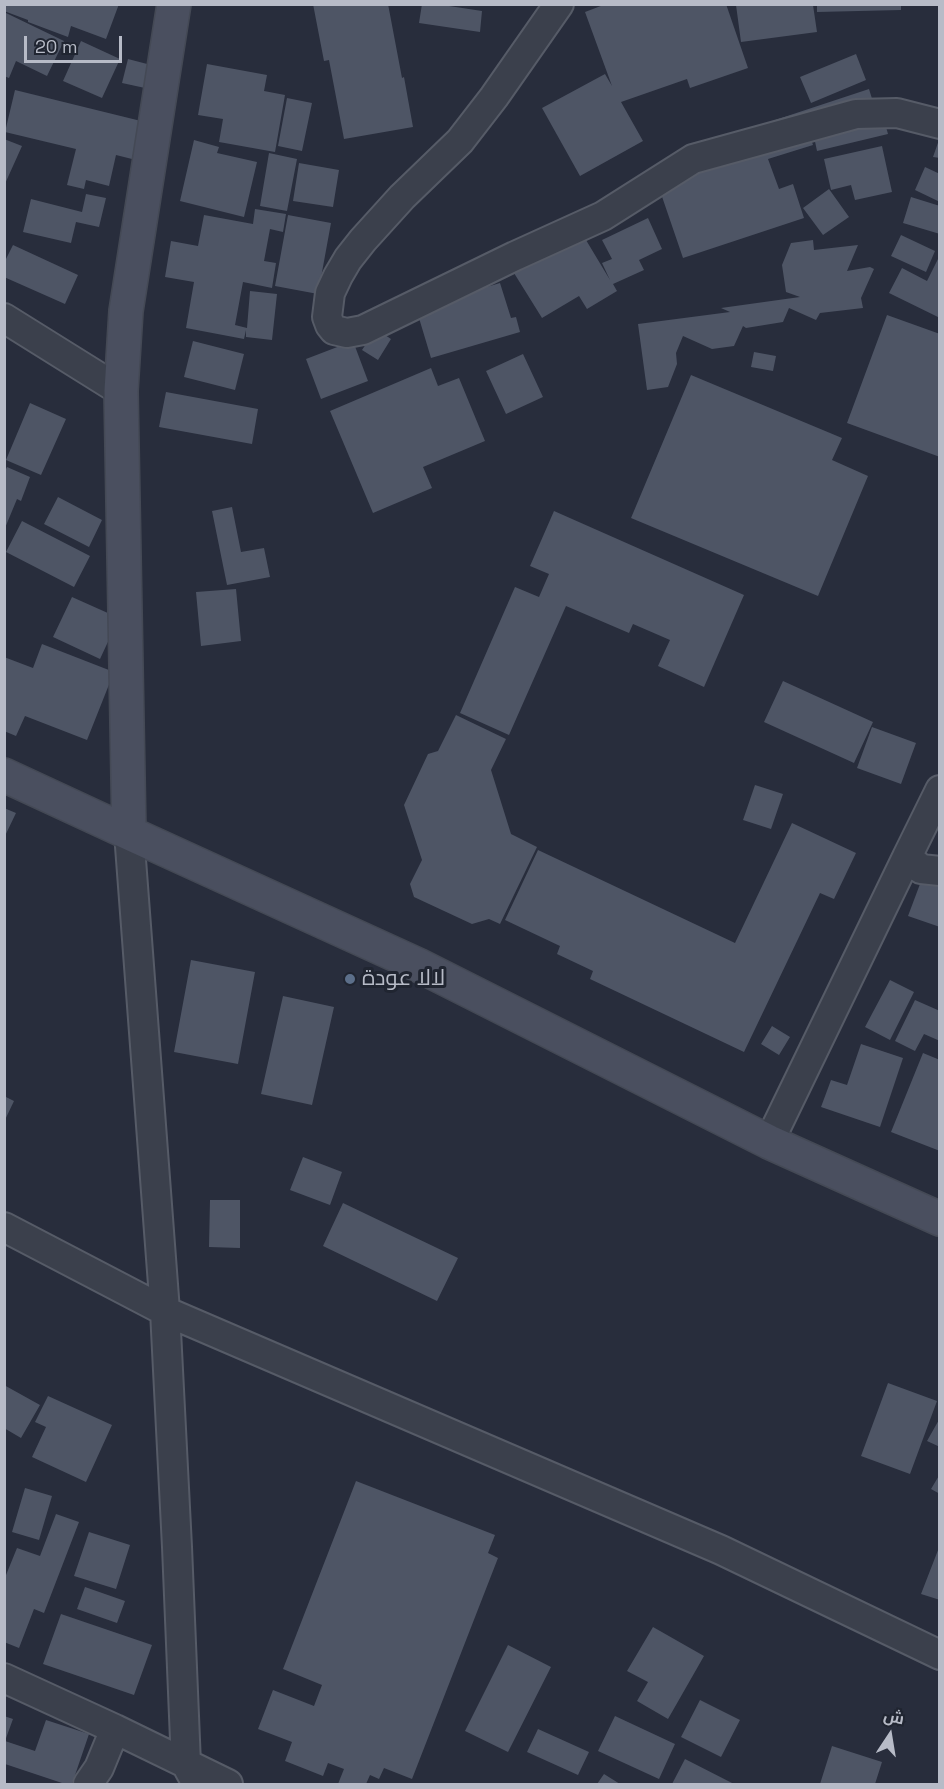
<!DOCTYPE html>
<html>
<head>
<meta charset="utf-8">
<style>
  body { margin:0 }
  #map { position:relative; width:944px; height:1789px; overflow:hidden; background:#282d3c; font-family:"Space Grotesk",Cairo,sans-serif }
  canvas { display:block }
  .frame { position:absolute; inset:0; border:6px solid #b7bbc7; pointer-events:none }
  .north { position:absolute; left:860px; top:1705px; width:60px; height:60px; -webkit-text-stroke:4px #202531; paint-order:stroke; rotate:12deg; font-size:16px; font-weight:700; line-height:24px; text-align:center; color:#b7bbc7 }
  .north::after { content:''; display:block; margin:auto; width:21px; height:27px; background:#b7bbc7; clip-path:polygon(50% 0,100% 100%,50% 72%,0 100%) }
  .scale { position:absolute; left:24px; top:36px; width:98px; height:27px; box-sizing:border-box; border:3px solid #b7bbc7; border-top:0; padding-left:8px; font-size:18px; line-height:21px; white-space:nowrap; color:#b7bbc7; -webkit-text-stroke:4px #202531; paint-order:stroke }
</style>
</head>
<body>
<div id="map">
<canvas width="944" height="1789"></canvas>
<div class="frame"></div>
<div class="north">ش</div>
<div class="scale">20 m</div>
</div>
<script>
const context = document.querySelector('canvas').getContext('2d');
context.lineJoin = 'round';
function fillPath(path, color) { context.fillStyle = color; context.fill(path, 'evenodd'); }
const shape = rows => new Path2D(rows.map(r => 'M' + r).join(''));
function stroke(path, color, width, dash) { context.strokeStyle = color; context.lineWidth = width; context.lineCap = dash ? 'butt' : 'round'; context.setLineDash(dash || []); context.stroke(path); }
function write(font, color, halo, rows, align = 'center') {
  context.font = font + ' "Space Grotesk",Cairo,sans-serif'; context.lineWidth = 6; context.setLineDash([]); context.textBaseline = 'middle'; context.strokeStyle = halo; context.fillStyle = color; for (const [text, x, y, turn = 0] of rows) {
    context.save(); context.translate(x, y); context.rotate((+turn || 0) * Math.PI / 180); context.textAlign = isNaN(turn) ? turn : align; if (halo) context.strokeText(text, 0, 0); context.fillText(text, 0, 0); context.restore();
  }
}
fillPath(shape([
  [4,4,119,4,106,39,71,26,68,37,28,22,28,20,4,11],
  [313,4,388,4,402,78,404,77,413,127,344,139,329,60,324,61],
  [422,4,436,4,482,11,480,32,419,23],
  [606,4,726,4,748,68,690,88,687,79,621,102,643,141,580,176,542,108,605,74,612,86,585,12],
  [817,4,901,4,901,10,817,12],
  [736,5,813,5,817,32,741,42],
  [6,13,64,41,47,76,16,61,9,78,4,76,4,17],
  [81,41,120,59,102,98,63,81],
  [856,54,866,80,811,103,800,77],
  [128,59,151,65,145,88,122,83],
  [207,64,267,75,264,91,285,95,275,152,219,142,223,119,198,115],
  [869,89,874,105,807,127,813,145,768,159,779,189,793,184,804,218,683,258,657,182,754,127],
  [15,90,141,121,132,159,116,155,109,186,86,180,84,189,67,185,76,149,5,132],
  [287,98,312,103,302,151,278,146],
  [883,116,888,134,817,151,813,132],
  [940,137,940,158,933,157],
  [4,139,22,146,4,186],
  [194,140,219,147,217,153,257,162,244,217,180,201],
  [882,146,892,192,855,200,851,185,831,190,824,159],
  [269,153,297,159,287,211,260,206],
  [299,163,339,170,333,207,293,201],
  [925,167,940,174,940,202,915,190],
  [829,189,849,217,823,235,803,208],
  [86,194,106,198,99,227,76,222,71,243,23,232,31,199,82,212],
  [911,197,940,206,940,234,903,223],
  [255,209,286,214,283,232,270,229,264,261,276,263,272,288,243,282,235,325,247,328,250,291,277,294,272,340,246,337,246,330,244,339,186,328,194,282,165,277,171,241,198,246,204,215,253,224],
  [288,215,331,223,318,294,275,286],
  [648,218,662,249,639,260,644,270,613,284,617,291,587,309,579,296,542,318,509,265,577,225,610,280,602,263,612,259,602,240],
  [901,235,935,251,926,272,891,256],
  [813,240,814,250,858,245,847,271,870,267,874,269,861,298,863,308,820,313,816,320,789,308,783,322,746,328,743,326,734,346,712,349,683,336,676,353,677,364,668,387,647,390,638,324,730,312,721,308,800,297,786,292,782,265,791,243],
  [13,245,78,275,65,304,4,277,4,263],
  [940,255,940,318,889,293,902,268,927,281],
  [500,283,511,318,516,317,520,332,431,358,416,308],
  [887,315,940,334,940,457,847,423],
  [376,329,391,339,378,360,362,350],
  [193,341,244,354,235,390,184,377],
  [353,341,368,381,321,399,306,359],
  [754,352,776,356,773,371,751,367],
  [523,354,543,397,506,414,486,371],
  [431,368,438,386,459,378,485,441,423,467,432,488,373,513,330,411],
  [691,375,842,438,832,460,868,476,818,596,631,518],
  [166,392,258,409,252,444,159,427],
  [30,403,66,419,41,475,6,460],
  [7,467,30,477,21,501,17,499,5,528,4,473],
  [58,497,102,520,89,547,44,524],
  [232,507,241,552,264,548,270,577,227,585,212,511],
  [554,511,744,595,704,687,658,666,670,640,633,624,629,633,566,606,509,735,460,713,515,587,539,597,549,574,530,566],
  [22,521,90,556,74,587,6,552],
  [236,589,241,641,201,646,196,592],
  [72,597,119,618,100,659,53,637],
  [42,644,114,672,87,740,25,716,16,736,4,731,4,657,33,668],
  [783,681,873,722,854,763,764,722],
  [456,715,506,739,491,770,511,834,537,847,500,924,489,919,472,924,414,897,410,884,422,860,404,805,428,754,438,751],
  [872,727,916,743,901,784,857,768],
  [755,785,783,794,771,829,743,820],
  [4,808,16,813,4,838],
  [792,823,856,853,834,899,820,893,744,1052,590,979,593,971,557,954,560,946,505,920,538,850,735,943],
  [923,876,940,882,940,927,908,916],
  [191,960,255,972,238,1064,174,1052],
  [890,980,914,992,890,1040,865,1027],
  [283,996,334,1007,312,1105,261,1094],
  [915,1000,940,1011,940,1041,924,1034,915,1051,895,1041],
  [772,1026,790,1037,779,1055,761,1044],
  [861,1044,903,1058,880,1127,821,1107,831,1080,847,1085],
  [923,1053,940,1060,940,1151,891,1132],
  [4,1096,14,1101,4,1122],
  [303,1157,342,1172,330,1205,290,1190],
  [210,1200,240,1200,240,1248,209,1247],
  [343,1203,458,1258,437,1301,323,1246],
  [888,1383,937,1401,910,1474,861,1456],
  [4,1385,40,1405,21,1438,4,1428],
  [48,1396,112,1425,86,1482,32,1457,46,1427,35,1422],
  [940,1418,940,1447,927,1441],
  [940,1474,940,1494,931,1489],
  [356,1481,495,1535,488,1553,498,1558,412,1779,384,1768,379,1779,370,1775,366,1784,338,1784,344,1769,328,1763,323,1776,285,1761,292,1742,258,1729,273,1690,314,1706,322,1685,283,1669],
  [25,1488,52,1496,39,1540,12,1532],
  [56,1514,79,1522,44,1613,34,1609,19,1648,4,1642,4,1580,17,1548,40,1556],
  [89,1532,130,1545,116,1589,74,1576],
  [940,1545,940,1600,921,1594],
  [85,1587,125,1601,117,1623,77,1609],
  [61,1614,152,1645,134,1695,43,1664],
  [653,1627,704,1656,668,1719,637,1701,648,1682,627,1671],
  [508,1645,551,1667,508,1752,465,1731],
  [700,1700,740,1720,721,1757,681,1737],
  [4,1716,13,1719,5,1741,35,1751,46,1720,89,1734,72,1784,65,1784,5,1764],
  [615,1716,675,1744,659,1779,598,1751],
  [538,1729,589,1752,578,1775,527,1752],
  [832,1746,882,1762,875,1784,820,1784],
  [685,1759,734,1784,672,1784],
  [604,1774,620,1784,597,1784]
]), '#4e5565');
const minor = shape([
  [559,4,494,97,460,141,402,197,363,240,348,259,338,276,330,293,327,317,330,325,334,330,347,333,363,330,515,256,603,216,693,159,856,114,897,113,940,124],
  [4,318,121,391],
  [129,833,165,1311,177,1547,186,1764,197,1784],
  [907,857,940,790],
  [769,1142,907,857,921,869,940,871],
  [4,1227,165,1311,721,1550,940,1655],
  [4,1678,115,1729,228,1784],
  [88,1784,99,1768,115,1729]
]);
const secondary = shape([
  [4,775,129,833,418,965,769,1142,940,1219],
  [129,833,121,391,126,311,174,4]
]);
stroke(minor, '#565b67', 32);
stroke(secondary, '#444955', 36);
stroke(minor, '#3b404c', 28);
stroke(secondary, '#4a4f5f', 33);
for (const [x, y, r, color] of [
  [350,979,6,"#5c6f8a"]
]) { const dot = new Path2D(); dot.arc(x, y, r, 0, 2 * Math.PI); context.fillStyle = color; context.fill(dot); stroke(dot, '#202531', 2); }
write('22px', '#b7bbc7', '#202531', [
  ["لالا عودة",362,979]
], 'left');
</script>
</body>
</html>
